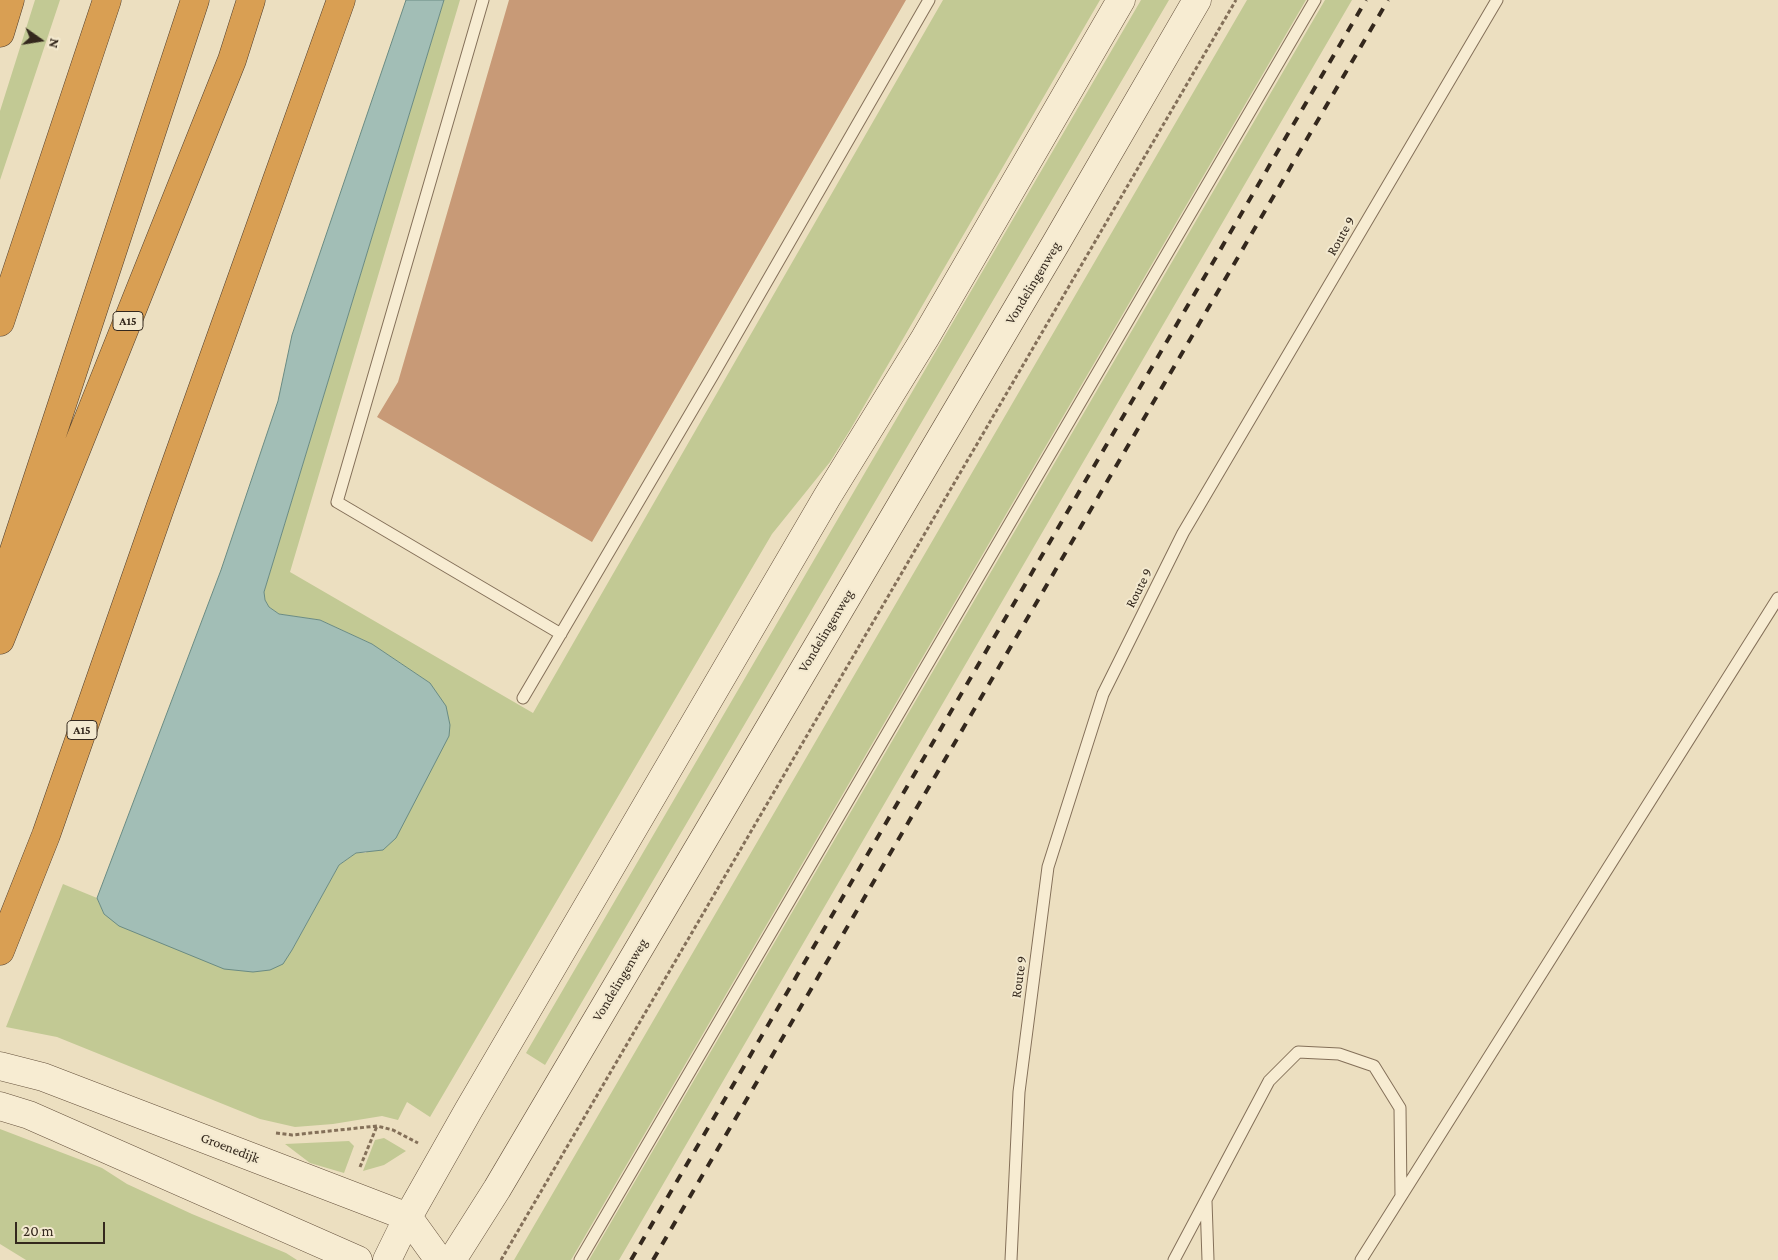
<!DOCTYPE html>
<html>
<head>
<meta charset="utf-8">
<style>
  body { margin:0 }
  #map { position:relative; width:1778px; height:1260px; overflow:hidden; background:#ecdfc0; font-family:"Crimson Pro",serif }
  canvas { display:block }
  .north { position:absolute; left:15px; top:15px; width:50px; height:50px; -webkit-text-stroke:4px #f3e9cf; paint-order:stroke; rotate:103deg; font-size:14px; font-weight:700; line-height:20px; text-align:center; color:#34281d }
  .north::after { content:''; display:block; margin:auto; width:18px; height:22px; background:#34281d; clip-path:polygon(50% 0,100% 100%,50% 72%,0 100%) }
  .scale { position:absolute; left:15px; top:1222px; width:90px; height:22px; box-sizing:border-box; border:2px solid #34281d; border-top:0; padding-left:6px; font-size:15px; line-height:18px; white-space:nowrap; color:#34281d; -webkit-text-stroke:4px #f3e9cf; paint-order:stroke }
</style>
</head>
<body>
<div id="map">
<canvas width="1778" height="1260"></canvas>
<div class="north">N</div>
<div class="scale">20 m</div>
</div>
<script>
const context = document.querySelector('canvas').getContext('2d');
context.lineJoin = 'round';
function fillPath(path, color) { context.fillStyle = color; context.fill(path, 'evenodd'); }
const shape = rows => new Path2D(rows.map(r => 'M' + r).join(''));
function stroke(path, color, width, dash) { context.strokeStyle = color; context.lineWidth = width; context.lineCap = dash ? 'butt' : 'round'; context.setLineDash(dash || []); context.stroke(path); }
function write(font, color, halo, rows, align = 'center') {
  context.font = font + ' "Crimson Pro",serif'; context.lineWidth = 4; context.setLineDash([]); context.textBaseline = 'middle'; context.strokeStyle = halo; context.fillStyle = color; for (const [text, x, y, turn = 0] of rows) {
    context.save(); context.translate(x, y); context.rotate((+turn || 0) * Math.PI / 180); context.textAlign = isNaN(turn) ? turn : align; if (halo) context.strokeText(text, 0, 0); context.fillText(text, 0, 0); context.restore();
  }
}
fillPath(shape([
  [35,0,60,0,0,180,0,111],
  [444,0,460,0,290,572,533,713,943,0,1100,0,850,430,830,462,772,534,430,1117,407,1102,398,1120,382,1116,333,1124,295,1127,260,1119,57,1037,6,1027,63,884,97,898,104,914,292,950,339,865,356,853,366,853,430,683,372,644,320,620,279,614,269,607,265,600,264,592],
  [1141,0,1169,0,545,1065,526,1053],
  [1247,0,1306,0,571,1260,514,1260],
  [1325,0,1352,0,619,1260,589,1260],
  [0,1129,102,1168,127,1184,192,1214,286,1253,297,1260,26,1260,0,1244],
  [384,1138,406,1151,384,1165,363,1171,375,1140],
  [349,1141,354,1146,344,1173,310,1163,285,1144]
]), '#c2c994');
const water = shape([
  [406,0,444,0,264,592,265,600,269,607,279,614,320,620,372,644,430,683,446,706,450,725,449,736,396,838,383,850,356,853,339,865,292,950,283,964,270,970,253,972,224,969,119,926,104,914,97,898,221,570,278,401,292,335,406,0]
]);
fillPath(water, '#a2beb6');
stroke(water, '#6a8b83', 1);
fillPath(shape([
  [509,0,906,0,592,542,377,417,398,382]
]), '#c89a77');
const service = shape([
  [483,0,337,502,561,634],
  [523,698,713,375,929,0],
  [1206,1201,1208,1260],
  [580,1260,1315,0],
  [1011,1260,1019,1092,1048,867,1103,694,1183,533,1497,0],
  [1174,1260,1269,1081,1298,1052,1339,1054,1374,1066,1400,1108,1401,1196],
  [1361,1260,1778,598]
]);
const secondary = shape([
  [0,1066,43,1077,408,1217,439,1260],
  [0,1106,29,1115,358,1260],
  [387,1260,408,1217,468,1111,827,497,925,338,1121,0],
  [452,1260,497,1189,1056,243,1197,0]
]);
const motorway = shape([
  [0,33,10,0],
  [0,322,107,0],
  [0,593,195,0],
  [0,640,232,60,251,0],
  [0,951,46,835,160,508,341,0]
]);
stroke(service, '#847059', 13);
stroke(secondary, '#65513c', 29);
stroke(motorway, '#513e2d', 29);
stroke(shape([
  [276,1133,292,1135,377,1126,393,1130,418,1143],
  [360,1167,377,1126],
  [501,1260,1236,0]
]), '#847059', 3, [4, 2.5]);
stroke(service, '#f7ecd2', 11);
stroke(secondary, '#f7ecd2', 28);
stroke(motorway, '#d99f53', 28);
stroke(shape([
  [631,1260,1366,0],
  [653,1260,1388,0]
]), '#34281d', 4, [9, 9]);
for (const [x, y, w] of [
  [128,321,30],
  [82,730,30]
]) { const box = new Path2D(); box.roundRect(x - w / 2, y - 9.5, w, 19, 4); context.fillStyle = '#f3e9cf'; context.fill(box); stroke(box, '#34281d', 1); }
write('bold 12px', '#34281d', null, [
  ["A15",128,321],
  ["A15",82,730]
]);
write('14px', '#34281d', '#f3e9cf', [
  ["Route 9",1341,236,-60],
  ["Vondelingenweg",1033,283,-59],
  ["Route 9",1139,588,-63],
  ["Vondelingenweg",826,631,-59],
  ["Route 9",1019,977,-82],
  ["Vondelingenweg",620,980,-59],
  ["Groenedijk",230,1148,21]
]);
</script>
</body>
</html>
